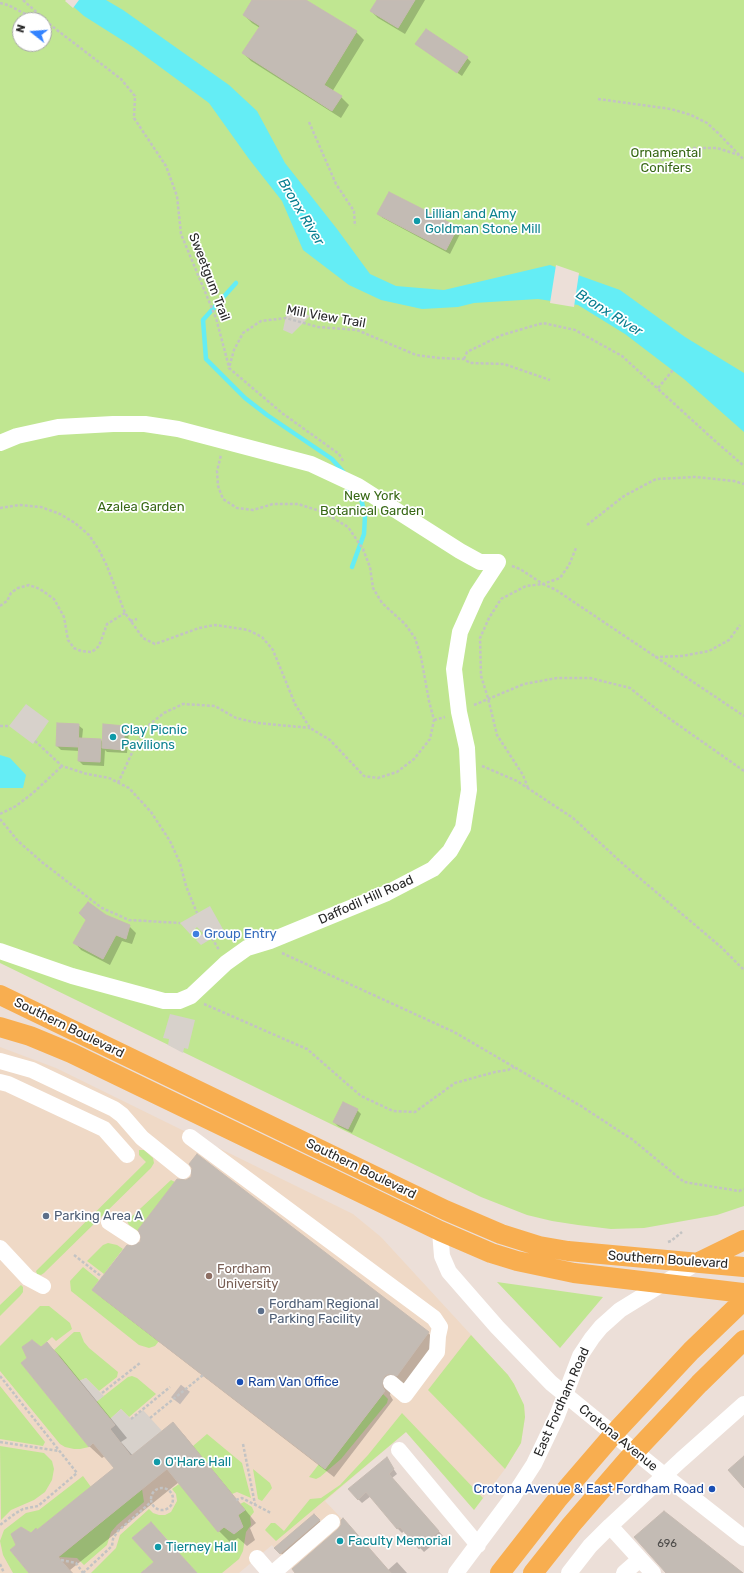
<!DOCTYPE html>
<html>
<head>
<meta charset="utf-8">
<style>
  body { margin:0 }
  #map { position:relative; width:744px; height:1573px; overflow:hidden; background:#ecdfd8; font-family:Rubik,sans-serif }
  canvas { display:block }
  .north { position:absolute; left:12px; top:12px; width:40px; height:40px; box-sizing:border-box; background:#fff; border:1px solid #a9a9a9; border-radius:50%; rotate:287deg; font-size:11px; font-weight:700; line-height:16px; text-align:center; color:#282828 }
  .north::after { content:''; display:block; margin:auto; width:14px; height:18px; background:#3283ff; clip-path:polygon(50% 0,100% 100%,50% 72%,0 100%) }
</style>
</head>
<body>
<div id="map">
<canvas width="744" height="1573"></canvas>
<div class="north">N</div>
</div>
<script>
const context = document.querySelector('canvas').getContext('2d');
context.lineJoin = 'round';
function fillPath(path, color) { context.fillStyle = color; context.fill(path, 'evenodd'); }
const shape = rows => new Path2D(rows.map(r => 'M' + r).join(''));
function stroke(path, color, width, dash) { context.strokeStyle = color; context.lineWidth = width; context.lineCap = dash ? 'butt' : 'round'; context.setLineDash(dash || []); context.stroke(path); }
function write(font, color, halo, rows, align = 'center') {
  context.font = font + ' Rubik,sans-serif'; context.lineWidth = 3.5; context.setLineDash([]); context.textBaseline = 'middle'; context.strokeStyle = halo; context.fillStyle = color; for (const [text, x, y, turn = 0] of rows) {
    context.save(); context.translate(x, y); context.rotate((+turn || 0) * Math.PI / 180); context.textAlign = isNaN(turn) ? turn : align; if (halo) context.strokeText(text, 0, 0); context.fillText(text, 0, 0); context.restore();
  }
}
fillPath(shape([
  [0,1047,56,1068,353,1214,381,1237,508,1375,514,1384,524,1405,525,1417,521,1443,505,1469,474,1510,406,1432,325,1501,342,1519,345,1520,391,1573,295,1573,272,1545,239,1573,0,1573]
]), '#efd9c6');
fillPath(shape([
  [0,0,744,0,744,1206,717,1215,644,1228,611,1229,578,1225,552,1221,527,1215,481,1197,0,963],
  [20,20,44,20,44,44,20,44],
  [139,1150,144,1150,153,1158,154,1163,151,1168,44,1273,41,1275,37,1274,36,1271,146,1162,139,1155],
  [171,1180,175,1182,138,1231,129,1225,127,1221],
  [108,1243,117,1245,123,1249,104,1274,87,1261,103,1245],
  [83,1267,99,1280,92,1290,159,1341,155,1346,149,1348,139,1345,71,1291,70,1281],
  [497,1282,603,1297,560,1348],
  [21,1285,23,1287,23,1292,20,1296,0,1316,0,1305],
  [40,1306,49,1306,70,1323,72,1329,56,1341,52,1337,41,1347,32,1340,23,1347,27,1358,21,1363,89,1447,80,1449,74,1449,65,1447,60,1444,0,1371,0,1346],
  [74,1332,80,1332,84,1342,89,1348,118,1372,117,1377,99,1391,86,1378,79,1381,54,1350],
  [471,1335,508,1375,514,1384,524,1405,525,1417,521,1443,505,1469,428,1390],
  [132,1376,137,1378,156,1394,129,1417,121,1409,110,1419,96,1402,128,1377],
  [0,1386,45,1442,43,1446,0,1439],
  [383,1394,388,1399,387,1403,341,1459,320,1477,316,1479,309,1477,319,1464,325,1469],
  [402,1413,483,1498,474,1510,406,1432,276,1541,265,1530,271,1523,275,1523,284,1531,310,1499,321,1498,340,1485,368,1455],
  [207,1434,242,1463,251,1498,237,1492,232,1494,193,1446],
  [0,1446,44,1453,52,1461,54,1469,52,1480,45,1492,34,1500,11,1510,1,1520],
  [253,1469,270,1483,272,1488,262,1501,258,1499],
  [83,1476,91,1487,37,1530,36,1529,31,1533,21,1527,12,1534,16,1545,10,1550,29,1573,13,1573,3,1555,0,1541,4,1530,26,1513,39,1510],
  [179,1484,234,1534,243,1527,238,1515,245,1510,240,1504,244,1502,252,1507,254,1512,250,1517,251,1525,246,1532,243,1551,239,1559,222,1573,192,1573,195,1571,177,1551,177,1550,151,1522,132,1538,154,1562,144,1570,146,1573,91,1573,116,1548,120,1535,149,1509,153,1513,159,1515,165,1515,171,1512,177,1501,176,1494,172,1489],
  [142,1489,144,1502,117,1525,111,1532,107,1545,84,1565,77,1558,59,1557]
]), '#c0e691');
fillPath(shape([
  [288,306,310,316,292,334,283,330],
  [26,704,49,721,33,744,9,726],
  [210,906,224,931,201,945,196,940,203,933,197,927,190,934,180,923],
  [170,1014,195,1020,188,1049,184,1048,183,1053,168,1045,169,1039,163,1038],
  [86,1378,104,1396,96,1402,79,1381],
  [121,1409,131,1419,143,1410,162,1431,131,1456,110,1429,115,1425,110,1419]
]), '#d7d1cb');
fillPath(shape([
  [66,0,106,0,123,10,229,85,257,111,285,163,337,229,370,274,396,286,444,290,550,265,620,290,685,337,744,373,744,432,684,379,625,334,578,305,538,299,474,303,458,307,422,309,381,300,349,285,303,250,282,201,249,159,209,103,133,47,84,16],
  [0,755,10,758,26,775,23,788,0,788]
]), '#64edf5');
fillPath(shape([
  [66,0,79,0,73,8,65,1],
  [556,265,579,273,574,307,550,303]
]), '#ecdfd8');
fillPath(shape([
  [253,0,304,0,356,32,364,40,332,92,341,97,349,105,341,118,251,61,243,53,260,28,252,23,244,15],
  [378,0,425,0,405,34,378,18,371,11],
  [416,44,467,58,471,62,462,76],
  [378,214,457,228,461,232,450,254,383,218],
  [58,724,78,725,83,729,82,739,101,740,103,743,125,727,129,731,127,753,107,752,105,750,104,766,83,765,79,761,80,751,61,750,57,746],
  [105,916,129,926,136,933,132,944,122,941,110,965,81,950,75,943],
  [357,1110,361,1114,352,1133,338,1126,334,1122],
  [197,1155,428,1333,437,1341,406,1384,397,1382,392,1386,390,1395,393,1400,334,1477,102,1298,93,1290,132,1248,141,1243,186,1181,192,1177],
  [47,1343,60,1356,127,1438,121,1442,133,1456,173,1423,185,1436,256,1523,250,1528,255,1540,247,1546,238,1538,231,1543,219,1531,179,1482,70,1570,73,1573,30,1573,31,1534,37,1531,115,1468,105,1456,102,1458,89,1446,41,1348],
  [386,1458,397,1474,392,1478,443,1536,424,1552,404,1531,402,1533,398,1529,371,1496,362,1503,358,1499],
  [314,1515,326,1527,293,1566,276,1548],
  [343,1520,388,1570,397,1562,407,1573,296,1573,339,1530]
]), '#0003');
stroke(shape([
  [236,283,203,320,206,359,245,398,267,415,332,459,345,474],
  [348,489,361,498,365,516,364,534,352,567]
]), '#64edf5', 4.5);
const building = shape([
  [252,0,306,0,357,31,324,85,342,96,332,111,242,53,260,26,243,15,252,0],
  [377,0,415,0,398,28,370,11,377,0],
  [426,29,468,57,457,73,415,44,426,29],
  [389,192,458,227,446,250,377,214,389,192],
  [57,723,79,724,78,747,56,746,57,723],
  [103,724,125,726,123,750,102,748,103,724],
  [79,738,101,739,100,762,78,761,79,738],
  [88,902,106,915,130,925,126,939,116,935,103,959,73,943,86,920,79,913,88,902],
  [343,1102,358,1109,348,1129,333,1122,343,1102],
  [197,1154,429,1332,397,1376,388,1374,384,1377,382,1386,385,1391,325,1469,92,1290,127,1245,132,1246,140,1242,141,1237,138,1230,177,1179,186,1180,191,1177,192,1168,189,1164,197,1154],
  [32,1340,41,1347,47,1342,115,1425,110,1429,131,1456,173,1422,245,1510,238,1515,243,1527,234,1534,224,1527,218,1532,167,1469,58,1557,72,1573,29,1573,10,1550,16,1545,11,1534,21,1527,31,1533,36,1528,37,1530,114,1468,93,1443,89,1447,21,1363,27,1358,22,1347,32,1340],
  [744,1456,744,1488,728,1470,744,1456],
  [387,1457,394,1469,389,1474,439,1531,419,1549,400,1527,397,1529,366,1492,358,1500,348,1489,387,1457],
  [664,1511,743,1573,666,1573,634,1537,664,1511],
  [314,1514,320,1520,280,1554,274,1548,314,1514],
  [343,1518,391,1573,295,1573,292,1569,338,1529,341,1525,341,1520,343,1518],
  [151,1522,177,1551,197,1573,141,1573,154,1562,132,1538,151,1522]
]);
fillPath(building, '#c3bbb4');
stroke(building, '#c7bbb2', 1);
stroke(shape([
  [176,1391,185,1398]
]), '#c5bab5', 16, [16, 8]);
stroke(shape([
  [23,0,53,27,121,79,135,96,134,118,166,166,177,196,181,234,216,318,229,367],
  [0,3,8,5,37,20],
  [44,23,51,26],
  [598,99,671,109,691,115,707,123,718,133,744,160],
  [309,122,336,184,354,211,355,226],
  [656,169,666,155,694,148,717,148,739,155],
  [464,359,467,352,502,335,543,323,575,330,622,356,714,440,744,466],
  [658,388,673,370],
  [343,461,339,454,282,413,229,368,234,350,243,333,261,321,286,318,318,327,357,330,416,355,439,358,464,359,470,363,504,364,550,380],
  [0,508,19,505,41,507,60,514,75,523,89,535,99,550,107,566,125,613,143,638,155,644,199,628,215,625,248,630,262,637,273,650,295,704,310,728,330,740,364,776,378,778,397,772,414,759,430,739,434,720,429,701,421,657,415,638,405,624,382,603,373,588,370,567,363,549,348,527,323,512,298,504,273,504,253,510,237,508,223,499,218,486,217,471,221,455],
  [587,525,624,496,656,479,695,477,734,481,744,484],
  [512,566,520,569,543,584,560,578,569,565,576,548],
  [0,606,7,601,11,593,18,588,29,585,40,589,54,599,64,617,68,640,74,648,81,651,92,652,99,646,107,624,125,613],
  [130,621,137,619],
  [655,657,682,656,709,651,729,640,740,625],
  [474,705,524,684,557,678,590,678,630,688,660,712,744,771],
  [434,720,445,717],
  [0,726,9,726],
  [35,741,62,766,87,774,109,778,129,788,151,812,170,841,180,863,186,886,197,913],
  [482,766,517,781,573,818,623,864,721,947,744,970],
  [118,783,137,742,150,724,164,713,183,704,215,706,236,718,258,723,310,728],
  [528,788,523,775,497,735,488,698,481,676,480,638,489,618,501,599,526,586,543,584,556,590,744,716],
  [0,814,16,806,33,793,62,766],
  [0,819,18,841,43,863,102,908,129,920,180,923],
  [212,938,219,950],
  [282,953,454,1032,581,1106,633,1140,684,1182,739,1191,744,1189],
  [204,1004,307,1049,361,1096,393,1111,415,1112,455,1083,495,1072,508,1070,514,1067],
  [668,1242,671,1241,682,1232],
  [74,1255,102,1277],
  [0,1376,77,1473,38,1506,23,1509,16,1513,0,1525],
  [102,1393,140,1363],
  [150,1418,203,1375],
  [131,1419,170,1387],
  [0,1442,59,1451],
  [243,1444,255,1504],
  '151 1499a11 11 0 1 1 22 0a11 11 0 1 1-22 0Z',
  [236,1500,242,1498,271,1513],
  [61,1560,76,1563,83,1573],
  [0,1564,4,1573],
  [83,1573,112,1546,113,1539,117,1532,151,1502]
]), '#c3c3c3', 2.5, [3, 2]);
stroke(shape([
  [0,443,17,436,58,427,113,424,145,424,178,429,311,464,358,486,460,551,480,562,498,562],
  [0,951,72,976,164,1001,179,1001,191,996,226,963,247,948,270,941,387,893,433,869,450,851,463,828,469,790,467,748,459,712,454,669,460,632,477,594,498,562],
  [0,1061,32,1070,114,1109,122,1115,142,1138,183,1171],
  [0,1082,8,1084,104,1129,127,1155],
  [190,1137,434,1318,440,1327,438,1336,437,1352,405,1395,391,1383],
  [109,1222,132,1237],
  [440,1231,442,1256,449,1272,497,1327,551,1383,665,1476,744,1538],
  [0,1248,28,1278,43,1286],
  [399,1450,478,1545],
  [610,1526,640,1559],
  [257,1558,270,1573],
  [273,1573,332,1522],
  [456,1573,512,1498,534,1464,557,1416,580,1356,592,1338,601,1327,620,1310,698,1262],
  [569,1573,590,1546,610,1526,681,1460,744,1404],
  [624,1573,640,1559,653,1573]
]), '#fff', 16);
stroke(shape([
  [0,995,445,1210,501,1234,539,1246,568,1251,744,1267],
  [0,1027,30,1036,71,1053,440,1231,491,1253,517,1261,574,1273,744,1293],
  [699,1262,744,1240],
  [500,1573,557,1500,619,1428,691,1351,744,1300],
  [533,1573,571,1525,629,1458,699,1384,744,1340]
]), '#f8ae50', 20);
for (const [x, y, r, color] of [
  [417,221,4,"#0f9aa8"],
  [113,737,4,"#0f9aa8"],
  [196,934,4,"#3f7fe0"],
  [46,1216,4,"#5c6f8a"],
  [209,1276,4,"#8d6e63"],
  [261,1311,4,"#5c6f8a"],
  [240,1382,4,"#1a4fb4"],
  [157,1462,4,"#0f9aa8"],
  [712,1489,4,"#1a4fb4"],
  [340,1541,4,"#0f9aa8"],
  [158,1547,4,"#0f9aa8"]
]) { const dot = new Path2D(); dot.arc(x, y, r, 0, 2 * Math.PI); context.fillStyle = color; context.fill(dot); stroke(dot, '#fff', 1.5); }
write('11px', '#4f4d4b', null, [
  ["696",667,1544]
]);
write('13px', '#376815', '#fff', [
  ["Ornamental",666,153],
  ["Conifers",666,168],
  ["New York",372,496],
  ["Botanical Garden",372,511],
  ["Azalea Garden",141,507]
]);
write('13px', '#0d838f', '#fff', [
  ["Lillian and Amy",425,214],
  ["Goldman Stone Mill",425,229],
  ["Clay Picnic",121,730],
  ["Pavilions",121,745],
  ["O'Hare Hall",165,1462],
  ["Faculty Memorial",348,1541],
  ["Tierney Hall",166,1547]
], 'left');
write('13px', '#282828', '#fff', [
  ["Sweetgum Trail",209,277,69],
  ["Mill View Trail",326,317,10],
  ["Daffodil Hill Road",366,900,-24],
  ["Southern Boulevard",69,1028,26],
  ["Southern Boulevard",361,1169,26],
  ["Southern Boulevard",668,1260,4],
  ["East Fordham Road",562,1402,-66],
  ["Crotona Avenue",618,1438,39]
]);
write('13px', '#366cbe', '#fff', [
  ["Group Entry",204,934]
], 'left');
write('13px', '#4e5e75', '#fff', [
  ["Parking Area A",54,1216],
  ["Fordham Regional",269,1304],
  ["Parking Facility",269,1319]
], 'left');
write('13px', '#785e54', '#fff', [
  ["Fordham",217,1269],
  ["University",217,1284]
], 'left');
write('13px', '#164399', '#fff', [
  ["Ram Van Office",248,1382],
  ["Crotona Avenue & East Fordham Road",704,1489,"right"]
], 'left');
write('italic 14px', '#067d90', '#fff', [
  ["Bronx River",301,212,59],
  ["Bronx River",609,313,32]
]);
</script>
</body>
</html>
